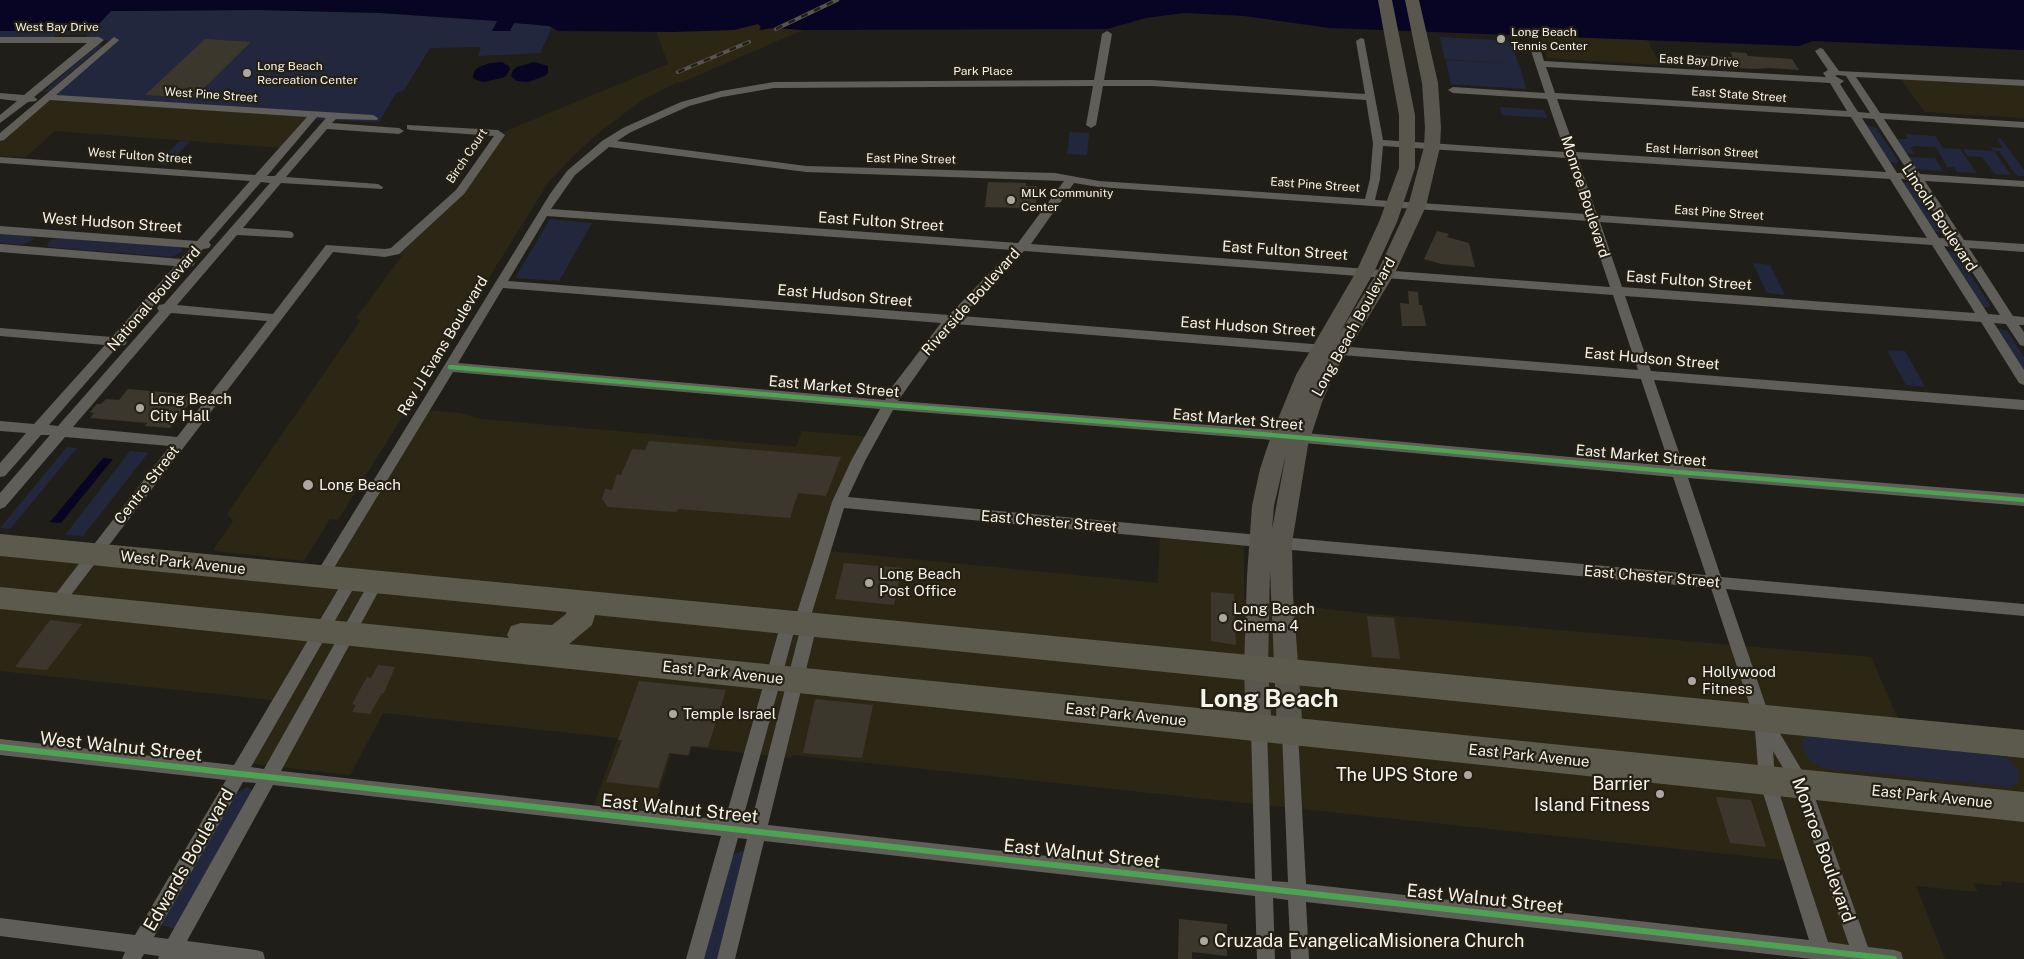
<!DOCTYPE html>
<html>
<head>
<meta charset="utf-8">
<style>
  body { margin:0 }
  canvas { display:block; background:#201e18 }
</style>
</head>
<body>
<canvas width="2024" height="959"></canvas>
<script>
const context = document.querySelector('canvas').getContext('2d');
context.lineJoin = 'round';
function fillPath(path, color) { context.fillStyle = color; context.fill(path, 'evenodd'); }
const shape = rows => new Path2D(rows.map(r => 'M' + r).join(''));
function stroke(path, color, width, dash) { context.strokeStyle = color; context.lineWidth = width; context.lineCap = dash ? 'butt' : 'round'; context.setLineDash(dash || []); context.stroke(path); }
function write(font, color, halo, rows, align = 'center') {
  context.font = font + ' "Public Sans",sans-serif'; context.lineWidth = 4.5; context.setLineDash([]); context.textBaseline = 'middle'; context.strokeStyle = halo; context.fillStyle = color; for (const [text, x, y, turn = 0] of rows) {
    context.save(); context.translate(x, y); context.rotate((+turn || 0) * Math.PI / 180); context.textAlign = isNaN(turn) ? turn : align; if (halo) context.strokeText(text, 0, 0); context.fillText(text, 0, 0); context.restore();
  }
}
fillPath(shape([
  [758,24,761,27,760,30,774,28,803,30,680,83,678,82,641,101,602,130,573,156,548,183,338,520,330,519,304,561,215,551,214,549,233,521,227,514,361,320,356,318,402,256,397,254,460,198,506,131,668,64,656,31,734,30],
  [1539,35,1647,39,1660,65,1547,58],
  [1901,79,2024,86,2024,118,1925,112],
  [51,97,314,115,284,148,55,131,26,157,0,156,0,141],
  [424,410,460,413,481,419,796,447,802,431,871,437,846,483,828,551,1158,583,1160,538,1244,546,1244,599,1361,613,1871,657,1903,730,2024,744,2024,883,2002,881,2001,886,1973,883,1978,892,1916,886,1945,959,1876,959,1813,952,1784,860,792,755,791,758,692,747,689,756,671,754,653,811,594,805,618,738,383,713,350,775,238,762,273,700,0,671,0,545,321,577]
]), '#2c2715');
fillPath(shape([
  [258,10,380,13,497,21,549,26,552,27,540,53,478,56,481,47,430,48,404,90,396,93,379,122,310,119,313,115,51,97,117,40,83,41,88,34,55,35,54,39,0,39,0,31,93,30,111,11],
  [1440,37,1511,41,1518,64,1445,59],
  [100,44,102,46,49,91,40,92,41,90,44,91,95,48,94,46],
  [1446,60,1519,64,1526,89,1451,84],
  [1500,107,1544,110,1547,118,1502,115],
  [1867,125,1876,128,1898,161,1897,163,1890,162],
  [1070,132,1089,133,1087,155,1067,154],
  [1905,134,1935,136,1943,148,1960,149,1977,173,1957,172,1954,167,1947,167,1936,147,1914,146,1911,148,1914,154,1906,153,1896,139,1908,139],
  [1997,139,2001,139,2024,170,2024,176,2017,176,1999,151,1994,151,2011,175,1995,174,1982,157,1967,156,1963,149,1993,151,1991,147,2003,148],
  [180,141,190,142,166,165,156,164],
  [1909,157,1935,158,1943,171,1917,169],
  [1906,182,1912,185,1941,233,1932,230,1903,184],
  [550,219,592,223,559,281,515,278],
  [0,234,30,236,34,239,22,245,0,243],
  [58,238,180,247,183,251,172,257,48,247,48,243,51,240],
  [1947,251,1950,251,1957,254,1990,305,1989,307,1983,307],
  [1753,263,1770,265,1785,295,1767,293],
  [1997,328,2007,331,2024,357,2024,376],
  [1887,350,1905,351,1925,387,1906,385],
  [67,447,77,448,10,529,0,528],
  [130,451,148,453,83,536,65,535],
  [1812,735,1997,754,2011,761,2018,772,2019,781,2011,787,1822,768,1809,760,1803,748,1803,739],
  [247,787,251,790,251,794,181,927,172,928,156,924,236,793],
  [742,851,746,853,720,959,704,959,732,857,736,853]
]), '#23273d');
fillPath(shape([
  [0,0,2024,0,2024,50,1813,41,1799,46,1329,28,1244,16,1184,13,1146,18,1107,29,803,30,774,28,759,30,761,27,758,24,734,30,673,32,558,31,549,26,514,23,510,31,492,31,497,21,380,13,258,10,124,11,111,11,93,30,0,31],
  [502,62,509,66,510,69,506,76,502,78,483,82,474,79,473,76,475,70,479,67,490,63],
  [534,62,548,66,548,73,545,76,528,82,517,81,511,76,513,70,517,67],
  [103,458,113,459,61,523,50,522]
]), '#070523');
fillPath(shape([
  [832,0,841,0,780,29,774,28]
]), '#201e18');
fillPath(shape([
  [205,39,251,42,194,98,145,95],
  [1730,52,1746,53,1748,56,1792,59,1799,70,1769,68,1755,69,1693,65,1688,55,1733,57],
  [988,182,1026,183,1026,186,1037,186,1036,206,1025,206,1025,208,985,207],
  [1437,231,1449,234,1447,237,1469,243,1475,267,1441,264,1424,259],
  [1408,291,1418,292,1419,305,1422,305,1426,326,1402,326,1400,303,1409,304],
  [128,389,196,395,170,428,144,426,147,423,90,418,94,413,90,412,97,404,101,404,106,399,119,400],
  [649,441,841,457,826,496,798,493,790,518,678,509,676,512,608,507,602,499,605,489,612,490,617,474,621,475,632,449,645,450],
  [844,563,902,568,894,605,835,599],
  [1211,592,1234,594,1236,645,1211,641],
  [1367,616,1394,618,1400,659,1372,657],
  [50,620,82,624,47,670,15,667],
  [378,665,395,667,384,693,382,693,370,714,352,712,356,705,352,704,367,677,371,678],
  [639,681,726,690,708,747,691,746,688,755,669,753,658,788,606,782,622,740,618,740],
  [815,699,873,705,862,758,803,753],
  [1716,797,1751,800,1766,847,1730,843],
  [1179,919,1227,924,1227,934,1230,934,1230,948,1227,947,1227,956,1192,952,1192,959,1178,959]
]), '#3b372d');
fillPath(shape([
  [1107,31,1112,34,1104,80,1152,80,1365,94,1356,41,1361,38,1364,39,1383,140,1565,152,1547,99,1453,93,1448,90,1453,87,1545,93,1529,45,1534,42,1539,45,1544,61,1826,77,1823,73,1828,70,1815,51,1820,48,1823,49,1839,71,2024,80,2024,86,1856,77,1880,113,2024,122,2024,128,1884,119,1920,174,2024,181,2024,187,1925,181,1964,240,2024,244,2024,252,1969,248,2013,316,2024,317,2024,325,2019,325,2024,332,2024,346,2020,345,2006,324,1994,323,2024,370,2024,385,2019,383,1981,322,1625,296,1651,371,2024,400,2024,410,1654,380,1684,467,2024,494,2024,506,1688,478,1721,577,2024,604,2024,616,1726,589,1769,715,1810,784,1868,947,1894,950,1901,952,1903,959,1812,959,1306,902,1309,959,1291,959,1288,900,1273,898,1275,959,1257,959,1255,896,764,841,735,959,717,959,747,839,738,838,704,959,686,959,721,836,273,785,187,941,256,950,263,952,265,959,158,959,159,956,144,954,141,959,122,959,125,952,0,936,0,918,135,935,226,780,0,755,0,739,234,765,346,576,351,574,356,576,358,580,356,584,251,767,264,769,371,579,376,577,381,579,383,583,281,771,725,820,781,623,784,618,789,616,795,619,832,502,851,461,880,409,453,372,326,581,321,583,316,581,314,577,550,194,567,171,602,141,623,128,681,102,721,91,774,82,1094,80,1102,34,1107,31],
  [1546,67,1830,83,1847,111,1555,93,1546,67],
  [1838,75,1846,76,1870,113,1858,112,1840,84,1844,81,1835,76,1838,75],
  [1093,86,1086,125,1091,128,1096,125,1103,86,1152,86,1366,100,1373,143,1370,179,1365,199,1099,181,1055,173,806,166,617,141,631,132,689,106,722,97,774,88,1093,86],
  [1557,99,1851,117,1886,172,1576,152,1557,99],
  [1862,118,1874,119,1909,173,1897,173,1862,118],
  [1383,146,1567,158,1586,214,1375,200,1380,179,1383,146],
  [609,147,806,172,1064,181,1018,243,551,209,575,175,609,147],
  [1578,159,1890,179,1927,238,1597,215,1578,159],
  [1901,179,1913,180,1951,239,1939,238,1901,179],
  [1074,183,1099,187,1588,221,1610,287,1031,244,1074,183],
  [547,216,1012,250,949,315,508,281,547,216],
  [1600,222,1932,245,1975,313,1622,287,1600,222],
  [1944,246,1956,247,2000,315,1988,314,1944,246],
  [1024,251,1613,295,1638,370,962,316,1024,251],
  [503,288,941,323,892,387,885,400,458,363,503,288],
  [955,324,1641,379,1670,466,1261,429,898,401,945,334,955,324],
  [893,410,1261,439,1673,477,1706,575,1281,537,1276,539,1274,543,1276,547,1281,549,1711,588,1754,718,1759,780,1809,940,1306,884,1298,732,1296,727,1290,725,1284,727,1282,732,1288,882,1272,881,1267,729,1265,724,1259,722,1253,724,1251,729,1255,879,768,825,817,625,814,620,810,619,844,508,1259,547,1264,545,1266,541,1264,537,1259,535,848,497,865,461,893,410],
  [795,628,800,630,751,823,742,822,795,628],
  [1773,751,1795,788,1849,945,1828,942,1775,780,1773,751],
  [243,782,256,783,168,939,154,937,243,782],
  [0,37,99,37,104,40,34,97,37,99,36,101,28,102,0,123,0,115,17,101,0,99,0,93,24,95,87,43,0,43,0,37],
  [114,37,119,40,117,42,56,95,373,115,378,118,377,120,336,119,332,123,399,128,404,131,399,134,327,129,286,177,378,184,383,187,382,189,281,183,243,228,288,231,292,232,294,235,292,238,237,235,177,305,273,314,326,245,385,249,391,248,456,190,494,136,411,130,407,129,407,125,498,130,505,135,464,194,399,254,385,257,333,252,61,608,56,610,51,608,49,604,51,600,170,446,65,437,5,507,0,509,0,493,50,435,41,435,5,476,0,477,0,463,26,433,0,431,0,421,34,424,105,345,0,336,0,328,112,337,175,266,0,252,0,244,181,259,191,248,0,234,0,226,197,241,250,181,0,163,0,157,255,175,307,117,50,100,4,140,0,141,0,133,114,37],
  [317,117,326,118,275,176,267,176,317,117],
  [261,182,270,183,164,304,159,305,157,308,159,311,58,426,49,425,118,346,125,345,127,342,124,339,187,267,193,266,195,263,193,260,203,249,209,248,211,245,209,242,261,182],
  [171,313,267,321,177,437,73,427,171,313]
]), '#5f5e59');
fillPath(shape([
  [1378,0,1392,0,1415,115,1415,168,1397,222,1374,272,1339,334,1377,273,1408,206,1424,147,1425,127,1422,83,1405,0,1419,0,1438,83,1441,127,1440,147,1426,206,1395,273,1335,372,1322,402,1308,445,1292,543,1293,595,1303,732,1299,740,1290,744,1281,740,1277,732,1270,571,1268,669,1272,729,1268,737,1259,741,1250,737,1246,729,1244,669,1247,576,1252,506,1260,469,1271,436,1296,375,1356,272,1379,222,1399,168,1399,115,1378,0],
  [1286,454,1272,529,1274,506,1286,454]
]), '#59564e');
fillPath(shape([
  [0,534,2024,730,2024,758,595,615,592,625,569,644,2024,792,2024,822,0,609,0,587,509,638,507,635,511,626,521,623,552,625,566,614,566,612,0,556,0,534]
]), '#5c594d');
const rail = shape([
  [776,29,837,0],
  [678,72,749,42]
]);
stroke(rail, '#575551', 4);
stroke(rail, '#242014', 2.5, [7]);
stroke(shape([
  [450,367,889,405,1261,434,1678,472,2024,500]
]), '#4ca352', 4.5);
stroke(shape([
  [0,747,1894,959]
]), '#4ca352', 6);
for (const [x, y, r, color] of [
  [1501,39,5,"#aba8a1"],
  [247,73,5,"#aba8a1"],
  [1011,200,5,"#aba8a1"],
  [140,408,5,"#aba8a1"],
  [308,485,6,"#aba8a1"],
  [869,583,5,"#aba8a1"],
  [1223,618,5,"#aba8a1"],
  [1692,681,5,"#aba8a1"],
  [673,714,5,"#aba8a1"],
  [1468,775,5,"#aba8a1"],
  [1660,794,5,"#aba8a1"],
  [1204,941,5,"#aba8a1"]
]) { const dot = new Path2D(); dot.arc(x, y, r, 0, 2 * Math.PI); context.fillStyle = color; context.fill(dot); stroke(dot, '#242014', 2); }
write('12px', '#f6f3eb', '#242014', [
  ["West Bay Drive",57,27],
  ["East Bay Drive",1699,61,3],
  ["Park Place",983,71],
  ["West Pine Street",211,95,4],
  ["East State Street",1739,95,4],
  ["East Harrison Street",1702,151,3],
  ["West Fulton Street",140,156,4],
  ["Birch Court",467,156,-56],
  ["East Pine Street",911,159,1],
  ["East Pine Street",1315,185,4],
  ["East Pine Street",1719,213,4]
]);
write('12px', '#f6f3eb', '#242014', [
  ["Long Beach",1511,32],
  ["Tennis Center",1511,46],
  ["Long Beach",257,66],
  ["Recreation Center",257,80],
  ["MLK Community",1021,193],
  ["Center",1021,207]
], 'left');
write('15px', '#f6f3eb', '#242014', [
  ["Monroe Boulevard",1585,197,72],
  ["Lincoln Boulevard",1939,218,57],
  ["East Fulton Street",881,222,4],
  ["West Hudson Street",112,223,4],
  ["East Fulton Street",1285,251,4],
  ["East Fulton Street",1689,281,4],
  ["East Hudson Street",845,296,5],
  ["National Boulevard",154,299,-49],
  ["Riverside Boulevard",971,302,-48],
  ["East Hudson Street",1248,327,4],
  ["Long Beach Boulevard",1354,327,-61],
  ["Rev JJ Evans Boulevard",443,346,-59],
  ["East Hudson Street",1652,359,5],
  ["East Market Street",834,387,5],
  ["East Market Street",1238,420,5],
  ["East Market Street",1641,456,5],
  ["Centre Street",147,485,-52],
  ["East Chester Street",1049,522,5],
  ["West Park Avenue",183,563,6],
  ["East Chester Street",1652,577,5],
  ["East Park Avenue",723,673,6],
  ["East Park Avenue",1126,715,6],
  ["East Park Avenue",1529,756,6],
  ["East Park Avenue",1932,797,6]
]);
write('15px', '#f6f3eb', '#242014', [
  ["Long Beach",150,399],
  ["City Hall",150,416],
  ["Long Beach",319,485],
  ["Long Beach",879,574],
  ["Post Office",879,591],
  ["Long Beach",1233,609],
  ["Cinema 4",1233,626],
  ["Hollywood",1702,672],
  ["Fitness",1702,689],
  ["Temple Israel",683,714]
], 'left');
write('18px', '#f6f3eb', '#242014', [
  ["West Walnut Street",121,747,6],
  ["East Walnut Street",680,809,6],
  ["Monroe Boulevard",1823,850,70],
  ["East Walnut Street",1082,854,6],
  ["Edwards Boulevard",189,860,-60],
  ["East Walnut Street",1485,899,6]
]);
write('18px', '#f6f3eb', '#242014', [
  ["The UPS Store",1458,775],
  ["Barrier",1650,784],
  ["Island Fitness",1650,805],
  ["Cruzada EvangelicaMisionera Church",1214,941,"left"]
], 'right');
write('bold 25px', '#f6f3eb', '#242014', [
  ["Long Beach",1269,699]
]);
</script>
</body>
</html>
